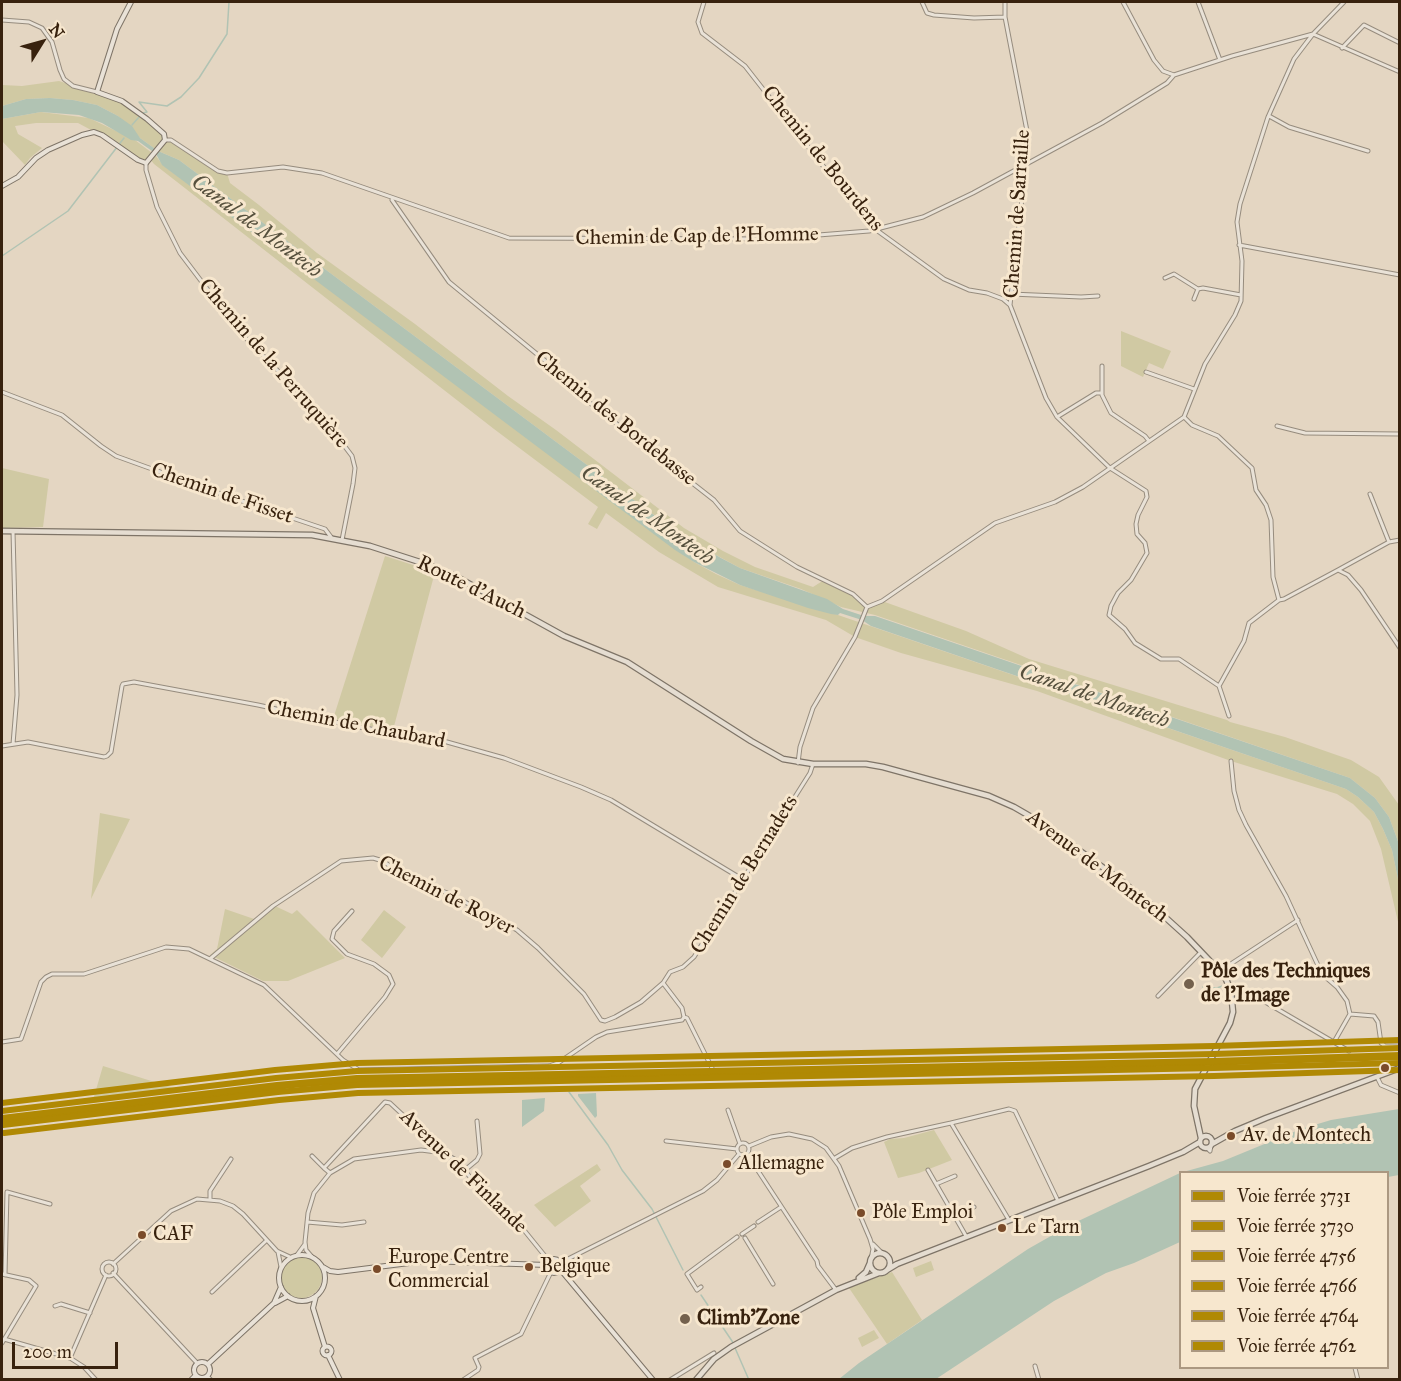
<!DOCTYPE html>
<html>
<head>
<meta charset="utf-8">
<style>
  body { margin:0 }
  #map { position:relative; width:1401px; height:1381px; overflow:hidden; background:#e4d6c2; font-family:"IM FELL Great Primer",serif }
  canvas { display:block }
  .frame { position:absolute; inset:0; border:3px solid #38220e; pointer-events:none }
  .legend { position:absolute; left:1179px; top:1171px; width:210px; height:198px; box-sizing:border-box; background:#f7e7ce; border:2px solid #ab9881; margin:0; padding:8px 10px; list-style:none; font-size:18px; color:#38220e }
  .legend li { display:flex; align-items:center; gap:12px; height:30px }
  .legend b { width:30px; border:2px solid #ab9881 }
  .north { position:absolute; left:12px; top:12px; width:60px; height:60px; -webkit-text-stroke:4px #f7e7ce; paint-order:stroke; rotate:53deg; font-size:16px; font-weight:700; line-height:24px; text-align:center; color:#38220e }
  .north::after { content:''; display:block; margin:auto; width:21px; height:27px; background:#38220e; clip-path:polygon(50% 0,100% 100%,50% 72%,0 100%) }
  .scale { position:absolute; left:12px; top:1342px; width:106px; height:27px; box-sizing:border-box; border:3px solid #38220e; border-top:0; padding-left:8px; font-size:18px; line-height:21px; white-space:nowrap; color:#38220e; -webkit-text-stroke:4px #f7e7ce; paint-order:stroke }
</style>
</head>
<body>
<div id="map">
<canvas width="1401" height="1381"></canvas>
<div class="frame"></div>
<ul class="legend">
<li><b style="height:8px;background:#b08904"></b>Voie ferrée 3731</li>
<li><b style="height:8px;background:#b08904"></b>Voie ferrée 3730</li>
<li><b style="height:8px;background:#b08904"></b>Voie ferrée 4756</li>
<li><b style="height:8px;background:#b08904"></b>Voie ferrée 4766</li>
<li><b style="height:8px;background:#b08904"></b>Voie ferrée 4764</li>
<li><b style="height:8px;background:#b08904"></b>Voie ferrée 4762</li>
</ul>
<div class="north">N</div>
<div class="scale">200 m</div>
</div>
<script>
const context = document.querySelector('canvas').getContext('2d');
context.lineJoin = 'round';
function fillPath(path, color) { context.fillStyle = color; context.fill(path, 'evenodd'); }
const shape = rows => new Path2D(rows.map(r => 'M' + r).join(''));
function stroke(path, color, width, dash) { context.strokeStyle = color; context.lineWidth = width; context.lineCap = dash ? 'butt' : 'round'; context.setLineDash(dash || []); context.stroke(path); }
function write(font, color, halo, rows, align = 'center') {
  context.font = font + ' "IM FELL Great Primer",serif'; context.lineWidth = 6; context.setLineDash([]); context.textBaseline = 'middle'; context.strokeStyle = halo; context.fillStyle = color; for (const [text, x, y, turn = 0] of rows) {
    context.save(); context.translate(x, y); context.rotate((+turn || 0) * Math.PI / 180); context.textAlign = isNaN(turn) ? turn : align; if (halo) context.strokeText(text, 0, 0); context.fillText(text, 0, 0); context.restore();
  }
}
fillPath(shape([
  [59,81,122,101,164,134,165,140,171,140,218,171,227,173,230,183,259,205,317,253,415,324,508,396,556,430,684,528,723,551,755,567,813,587,824,580,853,594,867,607,882,601,966,631,1029,659,1227,720,1230,722,1285,737,1351,760,1379,777,1399,805,1399,844,1389,817,1375,798,1350,778,875,615,841,607,801,589,740,568,703,548,678,533,179,160,158,151,140,138,118,116,97,105,73,100,50,98,26,99,2,106,2,85,22,86],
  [41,112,89,118,135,140,156,156,162,164,694,562,716,574,740,585,838,615,1346,789,1358,797,1374,812,1383,829,1392,850,1399,884,1399,926,1381,849,1370,821,1353,804,1337,794,1231,761,1037,691,901,653,855,637,826,620,718,587,659,552,606,513,597,529,588,524,598,507,494,429,154,164,150,159,146,163,138,160,119,145,78,123,36,123,15,126,18,134,42,148,30,158,25,165,2,141,2,119],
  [1121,331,1171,351,1163,369,1149,363,1143,377,1121,366],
  [2,468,49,479,43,527,2,528],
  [385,556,435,572,393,730,333,719],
  [100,813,130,819,91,899],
  [275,906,292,914,297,910,345,958,288,981,263,981,210,955,217,949,225,909,257,920],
  [384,910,406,927,382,958,361,940],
  [103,1066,174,1088,173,1091,93,1100],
  [934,1130,952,1160,919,1173,898,1178,884,1142,890,1139,904,1138],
  [597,1164,601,1170,580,1186,591,1201,555,1227,534,1205],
  '280 1277a21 21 0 1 1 42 0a21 21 0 1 1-42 0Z',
  [931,1261,934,1270,916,1277,913,1268],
  [892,1272,922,1320,887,1344,849,1288],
  [874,1330,879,1338,862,1347,858,1338]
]), '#d0c9a3');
fillPath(shape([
  [50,98,73,100,97,105,118,116,132,126,140,138,158,151,179,160,678,533,721,558,740,568,827,599,843,609,864,616,875,616,1350,778,1375,798,1389,817,1399,844,1399,884,1392,850,1383,829,1374,812,1358,797,1346,789,871,626,862,620,840,613,838,615,831,614,808,608,740,585,694,562,675,550,162,165,156,154,138,141,131,140,102,123,79,115,41,112,2,119,2,106,26,99],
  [596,1093,597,1116,595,1118,578,1096,578,1094],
  [545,1098,544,1111,522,1127,522,1100],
  [1399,1109,1399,1175,1388,1177,1388,1172,1183,1172,1223,1161,1301,1129,1331,1120],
  [1180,1173,1180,1242,1134,1263,1106,1273,1054,1301,936,1379,839,1379,859,1363,1028,1249,1072,1224]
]), '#b1c3b3');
stroke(shape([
  [143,113,147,112,139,102,167,106,181,97,199,78,227,34,229,2],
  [132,125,139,117],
  [2,256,68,211,124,138],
  [1203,987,1217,988,1225,985],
  [569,1092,608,1145,622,1170,652,1209,683,1270],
  [701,1295,732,1341,749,1380]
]), '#b1c3b3', 1.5);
const street = shape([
  [704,2,698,22,702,33,745,66,838,185,875,229,944,279,969,290,987,293,1003,299,1010,305],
  [922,2,927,13,934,15,974,18,1005,17],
  [1005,2,1005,17,1027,131,1026,162,1010,305,1046,398,1057,417,1110,468,1146,491,1147,497,1138,515,1136,524,1137,534,1145,543,1147,553,1131,580,1118,593,1111,606,1109,615,1125,629,1135,643,1161,659,1179,659,1219,686],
  [1123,2,1154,60,1163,71,1174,75],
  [1198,2,1220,60],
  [2,20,29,22,42,28,52,42,60,70,64,79,73,86,97,92],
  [1342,48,1364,25,1400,43],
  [1269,116,1289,127,1368,151],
  [165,140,171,140,218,171,227,173,283,167,322,173,509,238,768,239,869,231,923,217,973,193,1102,123,1167,83,1174,75,1232,56,1313,34,1400,72],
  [146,163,146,170,157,207,180,253,239,331,321,415,352,456,355,468,353,484,342,540],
  [392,200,449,282,571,382,590,403,714,500,740,531,797,567,853,594,867,607],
  [1239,245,1400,275],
  [1165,278,1174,274,1198,289],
  [1011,294,1081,297,1098,296],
  [1194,299,1198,289,1203,288,1241,295],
  [1102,366,1102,395,1111,413,1145,436,1149,441],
  [1146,372,1194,389],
  [2,392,62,415,101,446,116,456,224,495,325,529,331,537],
  [1057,417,1096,393,1101,393],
  [1184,417,1192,425,1218,436,1252,468,1256,490,1266,505,1271,520,1273,577,1279,600],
  [1277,426,1305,433,1400,434],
  [1370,494,1389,542],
  [13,531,17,695,13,744],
  [1338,570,1389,542,1400,540],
  [1229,716,1219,686,1244,641,1249,623,1279,600,1284,599,1338,570,1348,575,1361,590,1400,648],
  [2,746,28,742,104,757,107,756,111,752,122,686,123,684,134,682,258,705,353,726,447,742,504,758,581,787,611,800,742,879],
  [1231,761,1234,791,1239,810,1246,825,1286,896,1322,974,1337,987,1347,1001,1350,1014,1334,1042],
  [798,763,800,747,813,708,855,637,867,607,882,601,995,523,1055,502,1083,487,1184,417,1205,364,1235,315,1241,301,1242,261,1237,222,1240,204,1268,117,1294,59,1313,34,1344,2],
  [211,958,273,906,341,861,373,858,383,861,405,877,450,894,517,930,538,948,584,994,601,1020,605,1021,615,1017,641,1002,663,983],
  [1220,971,1298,920],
  [1231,991,1243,989,1349,1051],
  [1158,996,1201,952],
  [1350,1014,1374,1016,1378,1022,1381,1043,1385,1046,1400,1046],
  [2,1042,21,1039,41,982,46,977,52,974,84,974,166,947,189,949,264,985,343,1060,359,1070,549,1066,558,1063,596,1037,607,1032,682,1020,684,1017],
  [337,1054,385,997,393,984,389,975,374,964,347,954,332,939,334,931,352,911],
  [712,1068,687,1018,684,1017,682,1008,663,983,670,972,683,967,694,957,810,773,813,764],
  [1377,1077,1381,1085,1400,1093],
  [728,1110,740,1144],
  [951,1123,1009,1109,1015,1111,1058,1201],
  [666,1141,737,1149],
  '737 1149a6 6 0 1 1 12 0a6 6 0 1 1-12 0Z',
  [749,1146,771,1137,789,1134,812,1139,826,1148,839,1166,870,1239,873,1249,871,1259],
  [1207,1148,1210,1151,1211,1146],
  [747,1154,817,1261,818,1266,836,1290],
  [312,1156,324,1168],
  [835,1158,852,1148,887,1137,951,1123,1009,1220],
  [465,1170,477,1160,480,1154,477,1121],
  [928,1170,966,1236],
  [330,1173,324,1168,385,1102,390,1103,432,1142,435,1150],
  [936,1184,955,1176],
  [210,1199,210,1191,231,1159],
  [954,1215,974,1207],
  [307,1222,342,1225,364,1222],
  [758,1222,781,1207],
  [742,1234,754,1226],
  [745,1238,773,1284],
  [873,1244,882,1253],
  [278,1252,281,1267],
  [297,1255,305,1244],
  [312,1257,306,1250,305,1242,308,1213,314,1193,330,1173,354,1159,421,1150,444,1153,456,1160,470,1177,515,1219,549,1261],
  '102 1269a7 7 0 1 1 14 0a7 7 0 1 1-14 0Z',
  [560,1263,703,1191,717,1180,739,1154],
  [113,1264,171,1211,197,1199,220,1201,233,1206,243,1214,277,1251,290,1257],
  [113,1273,197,1363],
  [2,1274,29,1280,36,1286,2,1343],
  [5,1275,7,1192,50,1204],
  [701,1287,697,1290,687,1274,737,1237],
  [212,1292,267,1240],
  [55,1306,61,1304,90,1313],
  [4,1339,70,1358,84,1367,96,1380],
  [70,1358,106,1275],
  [1035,1366,1039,1380],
  [1355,1368,1358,1380],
  [207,1376,211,1380],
  [463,1380,478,1370,479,1367,475,1358,521,1334,551,1272],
  [670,1380,714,1353]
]);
const secondary = shape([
  [2,186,18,177,36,158,48,150,82,135,94,132,102,135,138,160,146,163,165,140,164,134,147,119,122,101,97,92,117,29,131,2],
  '279 1278a23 23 0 1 1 46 0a23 23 0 1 1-46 0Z',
  '547 1266a7 7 0 1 1 14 0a7 7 0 1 1-14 0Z',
  [323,1267,330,1271,338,1272,425,1261,547,1265],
  [560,1269,653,1380],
  [316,1296,313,1308,325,1347],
  [275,1303,288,1296],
  '322.5 1351a4.5 4.5 0 1 1 9 0a4.5 4.5 0 1 1-9 0Z',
  [328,1355,340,1380],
  '194 1370a8 8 0 1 1 16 0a8 8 0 1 1-16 0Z',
  [208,1364,274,1303,281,1287],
  [191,1380,196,1375]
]);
const primary = shape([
  [2,531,312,535,370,546,429,565,457,577,564,636,627,662,751,741,783,759,813,764,866,764,883,767,989,796,1014,807,1040,822,1119,879,1155,908,1187,937,1225,977,1231,991,1233,1012,1230,1023,1195,1089,1194,1106,1201,1138],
  '1200 1142a6 6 0 1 1 12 0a6 6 0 1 1-12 0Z',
  [1212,1144,1235,1131,1266,1118,1400,1068],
  '870 1263a10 10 0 1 1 20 0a10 10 0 1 1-20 0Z',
  [887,1270,897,1264,1149,1166,1183,1152,1200,1142],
  [859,1278,866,1272,870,1263],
  [696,1380,714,1359,731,1347,836,1290,879,1273]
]);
stroke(street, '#968c7e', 5);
stroke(secondary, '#7e7467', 6);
stroke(primary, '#7e7467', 7);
stroke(street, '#e9e2d7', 3);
stroke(secondary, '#e9e2d7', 4);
stroke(primary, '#e5ddd1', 4.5);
stroke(shape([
  [2,1120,293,1085,357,1080,1203,1063,1400,1057]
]), '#b08904', 6);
stroke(shape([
  [2,1118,277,1085,357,1078,1214,1061,1400,1055]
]), '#b08904', 6);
stroke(shape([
  [3,1125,278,1092,357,1085,1214,1068,1400,1063]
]), '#b08904', 6);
stroke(shape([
  [2,1111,276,1078,357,1071,1214,1054,1400,1048]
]), '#b08904', 6);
stroke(shape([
  [4,1133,279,1100,358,1093,1214,1076,1400,1070]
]), '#b08904', 6);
stroke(shape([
  [2,1103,275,1070,357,1063,1214,1046,1400,1040]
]), '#b08904', 6);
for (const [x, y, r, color] of [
  [1189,984,6,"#74614d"],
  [1385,1068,5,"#7a4b2a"],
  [1231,1136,5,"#7a4b2a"],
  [727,1164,5,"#7a4b2a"],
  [861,1213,5,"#7a4b2a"],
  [1002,1228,5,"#7a4b2a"],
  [142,1235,5,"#7a4b2a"],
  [529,1267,5,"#7a4b2a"],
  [377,1269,5,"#7a4b2a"],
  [685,1319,6,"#74614d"]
]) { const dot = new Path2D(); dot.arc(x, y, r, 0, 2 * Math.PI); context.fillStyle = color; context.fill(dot); stroke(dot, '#f7e7ce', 2); }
write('20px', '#38220e', '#f7e7ce', [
  ["Av. de Montech",1242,1136],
  ["Allemagne",738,1164],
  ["Pôle Emploi",872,1213],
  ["Le Tarn",1013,1228],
  ["CAF",153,1235],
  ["Europe Centre",388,1258],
  ["Commercial",388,1282],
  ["Belgique",540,1267]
], 'left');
write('21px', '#38220e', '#f7e7ce', [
  ["Chemin de Bourdens",822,159,51],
  ["Chemin de Sarraille",1018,214,-86],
  ["Chemin de Cap de l'Homme",697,237,-1],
  ["Chemin de la Perruquière",273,364,49],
  ["Chemin des Bordebasse",615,419,39],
  ["Chemin de Fisset",222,494,19],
  ["Route d'Auch",471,588,26],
  ["Chemin de Chaubard",356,725,11],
  ["Avenue de Montech",1097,867,37],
  ["Chemin de Bernadets",745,875,-58],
  ["Chemin de Royer",446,896,27],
  ["Avenue de Finlande",463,1172,44]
]);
write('bold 21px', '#38220e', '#f7e7ce', [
  ["Pôle des Techniques",1201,972],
  ["de l'Image",1201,996],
  ["Climb'Zone",697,1319]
], 'left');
write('italic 22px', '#56503d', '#f7e7ce', [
  ["Canal de Montech",256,227,37],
  ["Canal de Montech",647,516,35],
  ["Canal de Montech",1094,697,19]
]);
</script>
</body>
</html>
